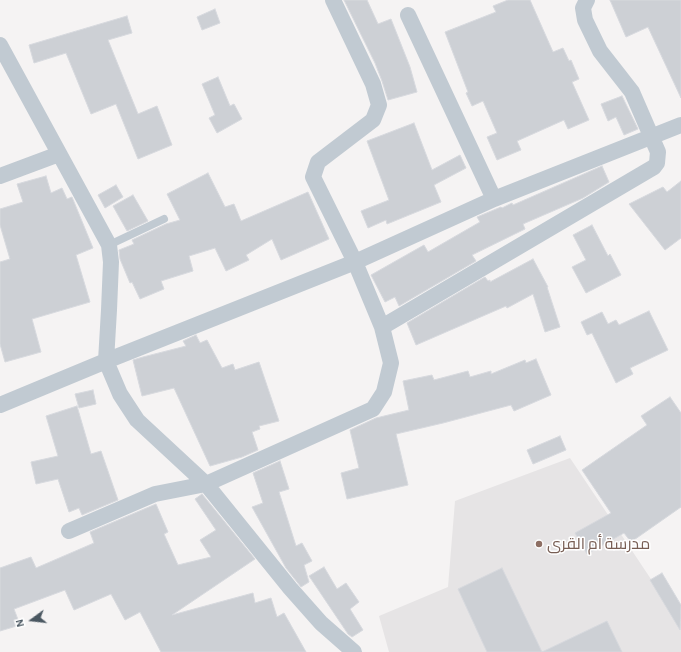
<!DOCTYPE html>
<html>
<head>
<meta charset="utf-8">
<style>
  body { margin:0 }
  #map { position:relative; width:681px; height:652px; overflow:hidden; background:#f5f3f3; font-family:"Alegreya Sans",sans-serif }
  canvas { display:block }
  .north { position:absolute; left:12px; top:600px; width:40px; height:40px; -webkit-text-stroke:3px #fff; paint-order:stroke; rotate:255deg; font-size:11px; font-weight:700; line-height:16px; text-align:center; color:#4a5761 }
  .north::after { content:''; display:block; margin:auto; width:14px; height:18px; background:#4a5761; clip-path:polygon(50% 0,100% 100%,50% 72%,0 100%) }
</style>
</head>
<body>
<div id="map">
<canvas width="681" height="652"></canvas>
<div class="north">N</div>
</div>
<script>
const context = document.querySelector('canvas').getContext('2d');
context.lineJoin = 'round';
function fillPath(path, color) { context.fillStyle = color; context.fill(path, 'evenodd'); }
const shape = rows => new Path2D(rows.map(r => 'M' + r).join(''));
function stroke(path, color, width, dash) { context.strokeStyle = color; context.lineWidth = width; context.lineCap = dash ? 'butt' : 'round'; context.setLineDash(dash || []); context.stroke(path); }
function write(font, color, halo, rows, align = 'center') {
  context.font = font + ' "Alegreya Sans",Cairo,sans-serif'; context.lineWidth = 3; context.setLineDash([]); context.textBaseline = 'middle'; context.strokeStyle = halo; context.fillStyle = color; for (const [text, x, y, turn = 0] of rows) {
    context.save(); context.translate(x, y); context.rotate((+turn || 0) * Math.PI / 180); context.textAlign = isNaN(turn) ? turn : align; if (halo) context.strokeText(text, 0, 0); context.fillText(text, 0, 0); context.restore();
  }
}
fillPath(shape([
  [570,458,681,624,681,652,389,652,379,616,448,587,455,501]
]), '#e6e4e5');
const building = shape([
  [344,0,367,0,378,24,391,19,410,67,417,92,388,100,382,81,375,63,344,0],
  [508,0,530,0,553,52,563,48,569,61,571,60,579,79,572,82,589,120,568,129,564,120,517,141,521,150,497,160,487,137,497,133,483,101,472,106,466,93,468,92,445,32,496,12,493,6,508,0],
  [610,0,681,0,681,98,648,27,626,37,610,0],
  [215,9,220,23,202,30,197,17,215,9],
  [127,16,132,33,108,40,138,114,157,106,172,145,138,159,116,104,91,114,66,53,34,63,29,45,127,16],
  [218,77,230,106,234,104,242,119,217,133,209,118,215,115,202,84,218,77],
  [622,96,638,129,624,135,616,117,608,121,601,104,622,96],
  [414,123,432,170,460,155,466,168,434,185,441,202,387,224,386,220,368,228,361,211,389,200,367,141,414,123],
  [602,166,609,182,583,198,523,224,525,229,472,255,476,261,399,306,395,297,385,302,371,275,424,245,428,252,480,222,477,217,501,207,502,208,512,203,513,205,602,166],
  [208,173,225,207,234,204,241,221,308,192,329,239,281,260,272,239,246,255,249,260,226,271,215,248,189,256,193,271,161,281,164,289,140,299,132,282,130,283,120,259,119,250,134,244,132,240,166,224,180,220,167,194,208,173],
  [46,176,51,193,62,188,67,199,72,197,93,248,76,255,90,302,32,319,41,352,5,362,0,344,0,262,10,259,0,225,0,209,23,202,17,184,46,176],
  [681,181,681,238,665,250,629,204,663,187,667,192,681,181],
  [116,185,123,197,105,208,98,195,116,185],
  [133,195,148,221,127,231,113,206,133,195],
  [592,225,608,256,610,254,621,275,586,293,572,267,586,260,573,235,592,225],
  [533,259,548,287,547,287,560,327,545,332,533,294,507,308,506,306,416,345,407,323,485,277,488,281,490,280,490,282,533,259],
  [649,311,668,350,630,368,633,374,616,383,592,333,587,335,581,322,602,312,608,324,616,320,619,325,649,311],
  [196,335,200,343,207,340,222,368,233,364,235,370,259,362,279,421,259,426,260,429,252,432,258,450,242,457,210,466,174,388,142,396,133,360,143,357,186,346,183,341,196,335],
  [536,359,551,395,514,411,511,405,443,423,396,434,408,485,347,499,341,473,359,468,350,430,376,418,409,410,403,381,432,375,434,380,468,371,470,377,491,371,491,374,525,360,526,363,536,359],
  [93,390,96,404,79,408,75,394,93,390],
  [670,397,681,413,681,507,631,542,624,533,587,554,575,533,611,513,582,470,647,425,641,416,670,397],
  [77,406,91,454,101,451,118,500,82,515,79,508,69,512,58,479,36,484,31,462,58,456,46,416,77,406],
  [560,436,566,450,533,464,527,450,560,436],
  [280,461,289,489,279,492,296,546,302,543,312,561,304,565,309,582,301,587,286,568,252,507,263,503,253,473,280,461],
  [202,494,255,559,172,615,253,593,255,603,271,598,277,617,284,613,306,652,161,652,140,612,125,620,111,594,74,610,65,590,14,609,20,625,0,631,0,568,31,557,36,568,94,543,90,532,156,504,168,532,164,534,178,565,211,557,200,540,216,530,195,499,202,494],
  [324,567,337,589,346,583,359,602,350,609,363,630,352,637,348,634,309,576,324,567],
  [502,568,542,652,607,621,622,652,487,652,458,589,502,568],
  [662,573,681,605,680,630,650,580,662,573]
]);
fillPath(building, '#cdd0d5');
stroke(building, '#d7d9de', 1);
stroke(shape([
  [109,245,164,219]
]), '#c1cad2', 8);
stroke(shape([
  [408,15,494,199],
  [0,45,109,245,111,262,109,310,106,361,120,394,137,420,206,484,290,588,321,623,354,652],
  [0,176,59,154],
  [382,327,654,167,657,163,658,152,632,92,600,51,585,20,583,8,587,0],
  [0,405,106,361,355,262,494,199,681,125],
  [69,531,155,494,206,484,373,409,384,392,391,363,382,327,355,262,313,177,318,162,373,120,379,105,373,84,333,0]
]), '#c1cad2', 16);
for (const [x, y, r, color] of [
  [539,544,4,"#8d6e63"]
]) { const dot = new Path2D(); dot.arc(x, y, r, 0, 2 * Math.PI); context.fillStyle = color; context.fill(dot); stroke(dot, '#fff', 1.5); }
write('16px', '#785e54', '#fff', [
  ["مدرسة أم القرى",547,544]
], 'left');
</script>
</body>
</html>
